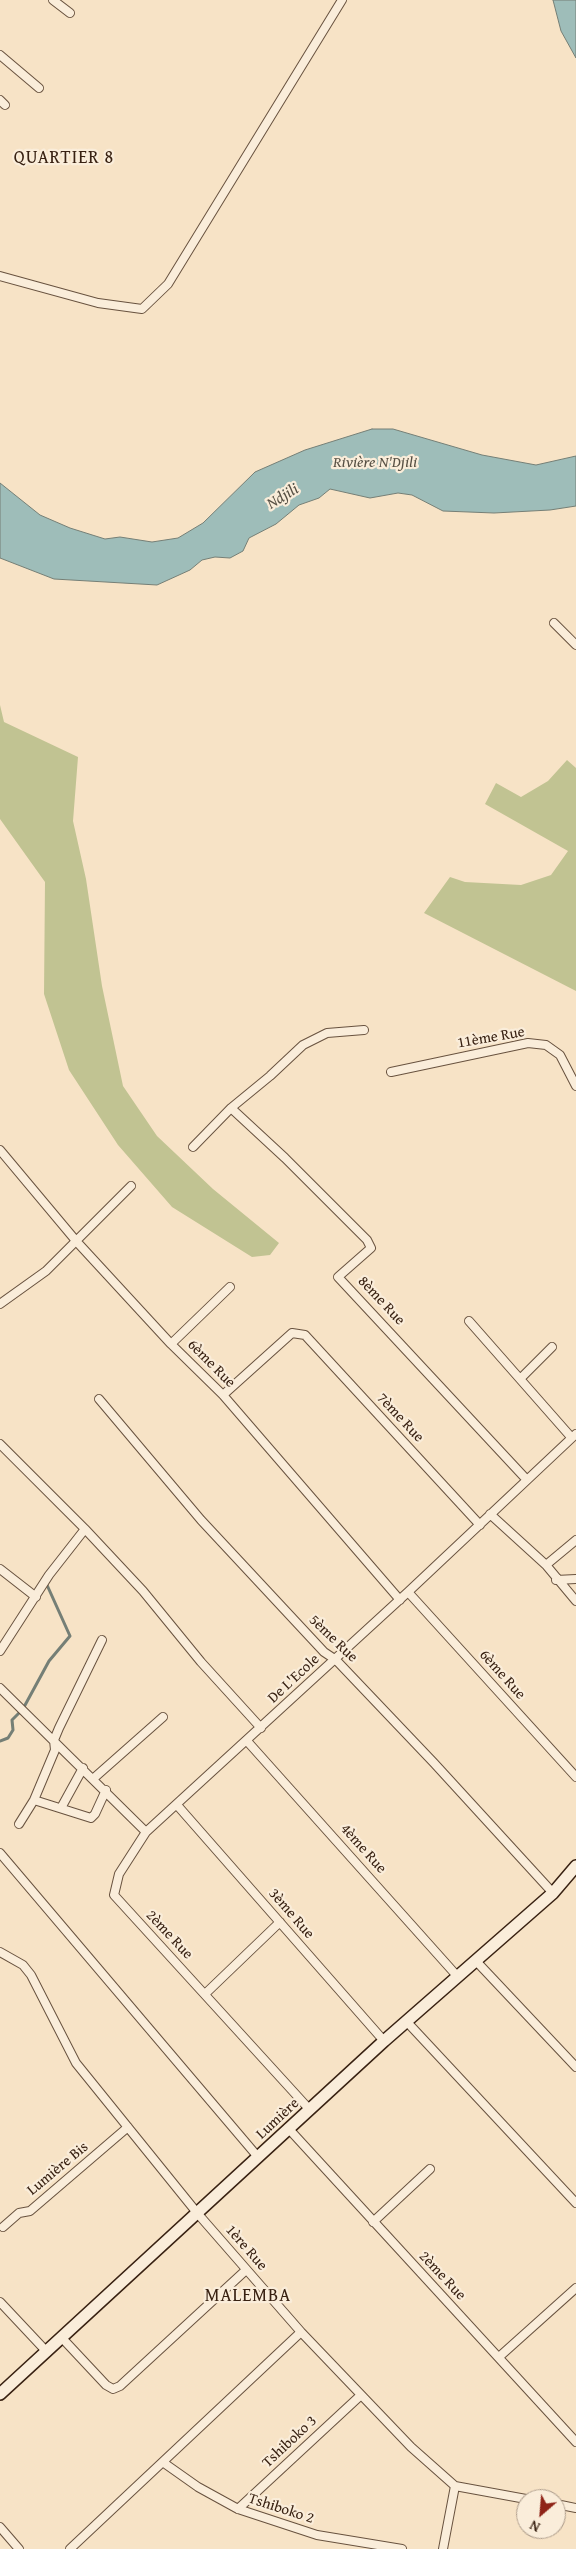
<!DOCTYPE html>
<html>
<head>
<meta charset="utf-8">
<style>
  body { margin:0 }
  #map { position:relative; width:576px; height:2549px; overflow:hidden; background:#f7e3c6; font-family:"Gentium Book Plus",serif }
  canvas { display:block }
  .north { position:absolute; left:516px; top:2489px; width:50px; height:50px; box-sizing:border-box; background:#faedda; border:1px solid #ac9b8a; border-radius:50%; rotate:207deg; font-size:14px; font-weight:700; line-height:20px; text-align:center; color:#382112 }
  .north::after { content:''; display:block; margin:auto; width:18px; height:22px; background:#8f2418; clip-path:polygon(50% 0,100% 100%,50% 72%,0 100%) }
</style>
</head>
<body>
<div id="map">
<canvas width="576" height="2549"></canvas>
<div class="north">N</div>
</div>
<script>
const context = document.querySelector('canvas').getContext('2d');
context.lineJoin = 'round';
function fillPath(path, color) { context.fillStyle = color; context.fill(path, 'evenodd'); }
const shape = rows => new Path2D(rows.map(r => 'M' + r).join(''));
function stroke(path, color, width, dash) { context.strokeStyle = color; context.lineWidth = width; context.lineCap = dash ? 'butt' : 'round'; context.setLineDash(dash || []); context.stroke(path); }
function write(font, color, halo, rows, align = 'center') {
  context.font = font + ' "Gentium Book Plus",serif'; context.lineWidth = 4.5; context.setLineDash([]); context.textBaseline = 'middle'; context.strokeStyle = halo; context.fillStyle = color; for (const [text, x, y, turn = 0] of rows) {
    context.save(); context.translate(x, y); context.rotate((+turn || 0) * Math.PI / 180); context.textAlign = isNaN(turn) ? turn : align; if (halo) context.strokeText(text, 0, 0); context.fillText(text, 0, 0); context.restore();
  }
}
fillPath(shape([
  [0,705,4,722,78,757,73,821,86,879,102,986,123,1086,157,1136,213,1189,279,1243,270,1255,252,1257,172,1207,118,1145,69,1070,44,994,45,882,0,819],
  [567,760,576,768,576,991,424,913,450,877,465,882,521,885,551,875,568,851,485,804,496,783,521,797,548,781]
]), '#c1c392');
const water = shape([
  [553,0,576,0,576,58,561,31,553,0],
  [372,429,393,429,482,455,536,465,576,456,576,506,550,510,494,513,443,511,412,495,398,493,370,498,330,489,319,498,299,505,276,524,249,538,243,551,230,558,215,557,202,560,190,570,157,585,54,579,0,558,0,483,40,515,70,528,105,539,120,537,152,542,178,538,203,523,255,472,305,450,372,429]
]);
fillPath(water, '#9ebdb9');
stroke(water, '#757f76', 1);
stroke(shape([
  [24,1707,49,1661,70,1636,47,1585],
  [0,1741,8,1738,13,1730,12,1720,21,1711]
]), '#757f76', 3);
const street = shape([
  [53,0,70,13],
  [0,55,39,88],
  [0,100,5,105],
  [0,276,98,303,142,309,168,284,342,0],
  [554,623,576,645],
  [391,1072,528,1043,546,1045,560,1055,576,1086],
  [231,1108,285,1158,367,1240,371,1248,338,1277,527,1480],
  [193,1147,231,1108,270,1076,303,1045,327,1033,364,1030],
  [0,1150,77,1242,171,1344,223,1395,400,1600],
  [0,1304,46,1271,131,1186],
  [469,1321,571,1437],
  [171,1344,230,1287],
  [520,1379,552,1347],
  [223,1395,292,1333,305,1335,480,1525],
  [99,1399,201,1520,324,1652,336,1660,434,1763,553,1893],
  [0,1444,85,1529,143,1591,201,1662,261,1728],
  [490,1514,546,1565,576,1601],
  [546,1565,576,1540],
  [0,1569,36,1597],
  [556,1580,576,1579],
  [408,1592,576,1777],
  [0,1651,49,1575,85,1529],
  [0,1688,146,1832],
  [247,1741,458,1977],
  [94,1778,163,1717],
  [34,1800,91,1818,95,1814,106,1790],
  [177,1805,384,2041],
  [61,1808,83,1768],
  [19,1824,34,1800,55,1750,54,1740,59,1728,102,1640],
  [0,1853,258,2157],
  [0,1952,23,1965,31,1975,76,2063,198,2214,301,2332,411,2447,455,2486,526,2499],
  [476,1961,576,2067],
  [205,1994,280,1922],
  [407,2022,576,2203],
  [310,2110,114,1895,119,1874,146,1832,408,1592,576,1434],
  [288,2128,576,2442],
  [373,2222,430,2169],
  [3,2227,19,2213,30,2211,128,2127],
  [0,2302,47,2352],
  [62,2338,106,2385,113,2389,120,2386,246,2270],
  [499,2357,576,2288],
  [164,2463,198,2487,238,2509,317,2535,402,2549],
  [556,2504,576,2508],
  [238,2509,361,2395],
  [0,2527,19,2549],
  [70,2549,301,2332],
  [443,2549,455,2486]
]);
const secondary = shape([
  [0,2394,384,2041,553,1893,576,1866]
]);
stroke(street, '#68523f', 10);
stroke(secondary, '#382112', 14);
stroke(street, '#faedda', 8);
stroke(secondary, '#faedda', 11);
write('15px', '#382112', '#faedda', [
  ["11ème Rue",491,1038,-10],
  ["8ème Rue",381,1301,47],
  ["6ème Rue",211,1364,45],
  ["7ème Rue",400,1418,47],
  ["5ème Rue",333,1639,44],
  ["6ème Rue",502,1675,48],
  ["De L'Ecole",294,1679,-43],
  ["4ème Rue",363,1849,48],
  ["3ème Rue",291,1914,49],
  ["2ème Rue",169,1935,47],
  ["Lumière",278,2119,-43],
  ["Lumière Bis",58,2169,-40],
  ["1ère Rue",246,2248,49],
  ["2ème Rue",442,2276,47],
  ["Tshiboko 3",290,2442,-43],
  ["Tshiboko 2",281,2509,18]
]);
write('italic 16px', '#575044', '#faedda', [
  ["Rivière N'Djili",375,463],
  ["Ndjili",283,497,-32]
]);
context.letterSpacing = '1px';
write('18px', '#382112', '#faedda', [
  ["QUARTIER 8",64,158],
  ["MALEMBA",248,2296]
]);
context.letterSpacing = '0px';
</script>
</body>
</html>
